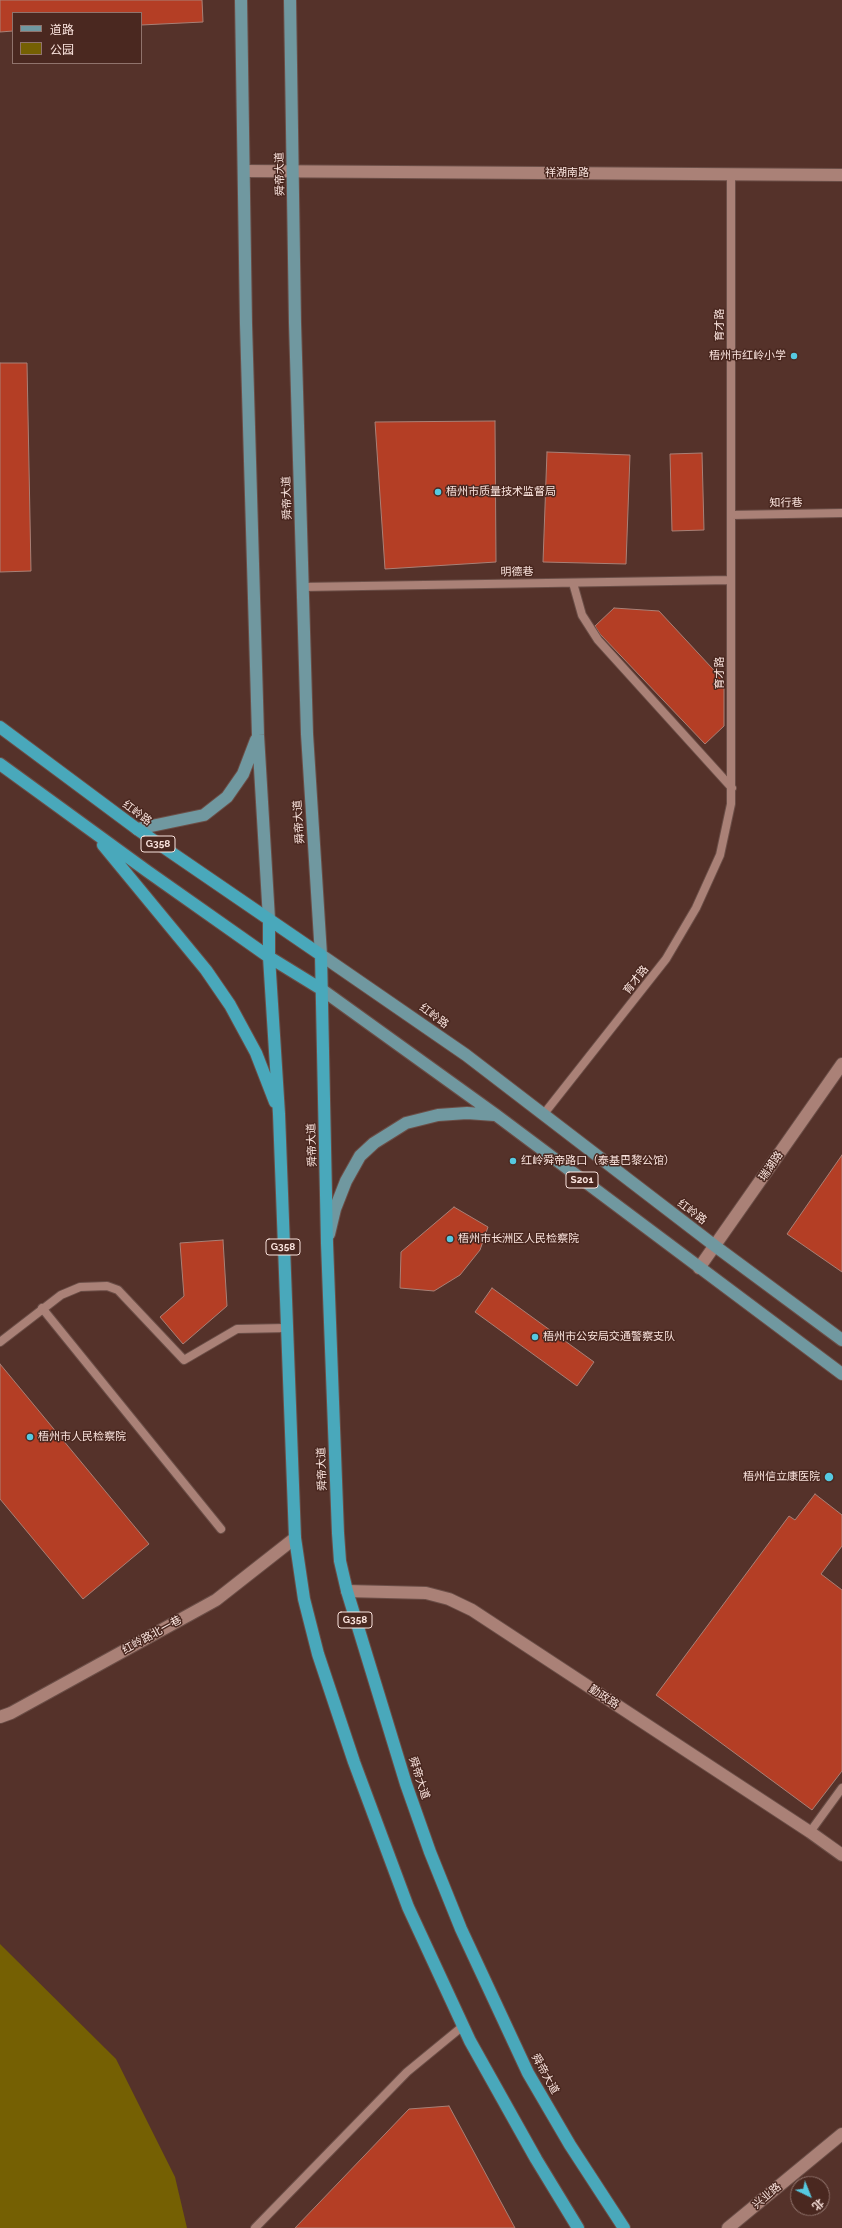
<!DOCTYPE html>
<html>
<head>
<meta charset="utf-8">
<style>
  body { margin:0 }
  #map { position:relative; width:842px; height:2228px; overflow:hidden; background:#55322a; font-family:Raleway,"Noto Sans SC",sans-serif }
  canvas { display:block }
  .legend { position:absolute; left:12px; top:12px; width:130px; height:52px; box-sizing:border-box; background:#4a2820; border:1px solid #90736c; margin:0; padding:5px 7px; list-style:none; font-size:12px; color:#fae3dd }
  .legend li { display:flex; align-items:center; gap:8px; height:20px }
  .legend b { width:20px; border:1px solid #90736c }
  .north { position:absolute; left:790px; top:2176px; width:40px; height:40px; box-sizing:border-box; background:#4a2820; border:1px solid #90736c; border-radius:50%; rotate:137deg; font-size:11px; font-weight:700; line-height:16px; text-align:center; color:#fae3dd }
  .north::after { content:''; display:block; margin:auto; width:14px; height:18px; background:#56c9e1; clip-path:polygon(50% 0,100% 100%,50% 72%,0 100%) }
</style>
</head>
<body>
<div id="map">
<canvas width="842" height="2228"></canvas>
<ul class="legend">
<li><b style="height:5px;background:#7098a0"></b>道路</li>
<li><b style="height:11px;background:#756003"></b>公园</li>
</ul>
<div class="north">北</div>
</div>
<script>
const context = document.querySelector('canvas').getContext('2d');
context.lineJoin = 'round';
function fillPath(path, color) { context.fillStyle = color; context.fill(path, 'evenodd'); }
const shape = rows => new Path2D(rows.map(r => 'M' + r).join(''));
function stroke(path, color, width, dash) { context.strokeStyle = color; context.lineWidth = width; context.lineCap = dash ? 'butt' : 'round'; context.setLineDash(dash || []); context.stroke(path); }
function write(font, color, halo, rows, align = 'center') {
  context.font = font + ' Raleway,"Noto Sans SC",sans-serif'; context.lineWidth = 3; context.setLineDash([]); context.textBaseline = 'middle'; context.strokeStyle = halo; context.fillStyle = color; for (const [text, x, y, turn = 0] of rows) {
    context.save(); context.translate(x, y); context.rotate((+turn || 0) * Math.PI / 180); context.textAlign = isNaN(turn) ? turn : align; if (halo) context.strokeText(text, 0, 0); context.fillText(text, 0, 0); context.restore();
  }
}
fillPath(shape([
  [0,1944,116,2059,175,2177,187,2228,0,2228]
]), '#756003');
const building = shape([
  [0,0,202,0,203,22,141,25,141,13,13,13,13,31,0,32,0,0],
  [0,363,27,363,31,571,0,572,0,363],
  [495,421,496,562,385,569,375,422,495,421],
  [547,452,630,455,626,564,543,562,547,452],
  [702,453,704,530,672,531,670,454,702,453],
  [614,608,659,611,724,681,724,726,705,744,600,634,595,626,614,608],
  [842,1155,842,1272,787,1234,842,1155],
  [454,1207,488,1227,480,1250,460,1275,434,1291,400,1288,401,1252,454,1207],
  [223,1240,227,1306,183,1344,160,1317,184,1296,180,1243,223,1240],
  [492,1288,594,1362,577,1386,475,1312,492,1288],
  [0,1364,149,1544,83,1599,0,1499,0,1364],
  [815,1494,842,1515,842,1546,821,1574,842,1590,842,1771,812,1810,656,1695,789,1516,795,1520,815,1494],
  [449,2106,515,2228,295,2228,409,2109,449,2106]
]);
fillPath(building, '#b43e25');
stroke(building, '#a98076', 1);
const lane = shape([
  [731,515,842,513],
  [573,583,582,615,598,640,732,788],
  [302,587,731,580],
  [543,1115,666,959,696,908,720,855,731,804,731,174],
  [42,1308,221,1529],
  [0,1342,61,1295,80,1287,107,1286,118,1290,184,1360,237,1329,286,1328],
  [810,1832,842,1788],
  [255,2228,407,2072,463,2026]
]);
const street = shape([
  [244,171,842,175],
  [699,1268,842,1064],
  [347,1591,426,1593,449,1599,472,1610,810,1832,842,1855],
  [0,1717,11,1713,216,1600,295,1538],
  [728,2228,842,2134]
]);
const primary = shape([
  [241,0,246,324,258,735,269,919],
  [290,0,295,323,307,734,321,955,466,1055,715,1246,842,1340],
  [137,829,204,815,227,797,243,774,256,740],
  [321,989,496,1115,842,1374],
  [329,1234,335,1209,346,1181,360,1156,374,1143,406,1123,438,1115,467,1113,495,1115]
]);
const highway = shape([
  [0,727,137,829,321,955,327,1243,338,1533,340,1561,347,1591,406,1784,430,1852,461,1929,528,2073,570,2145,624,2228],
  [0,764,147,871,269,957,321,989],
  [103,845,206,970,230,1005,256,1053,275,1102],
  [269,919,269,957,279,1114,295,1538,304,1599,318,1654,354,1762,408,1907,470,2041,536,2159,578,2228]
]);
stroke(lane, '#6b4e47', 10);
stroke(street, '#6b4e47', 14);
stroke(primary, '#6b4e47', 14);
stroke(highway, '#6b4e47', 14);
stroke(lane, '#aa8177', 8);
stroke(street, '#aa8177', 12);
stroke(primary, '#7098a0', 12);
stroke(highway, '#49a8bb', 12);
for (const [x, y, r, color] of [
  [794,356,4,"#56c9e1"],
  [438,492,4,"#56c9e1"],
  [513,1161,4,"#56c9e1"],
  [450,1239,4,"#56c9e1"],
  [535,1337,4,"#56c9e1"],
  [30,1437,4,"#56c9e1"],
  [829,1477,5,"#56c9e1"]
]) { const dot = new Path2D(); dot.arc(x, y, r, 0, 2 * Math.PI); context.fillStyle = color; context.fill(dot); stroke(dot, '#4a2820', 1.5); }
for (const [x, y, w] of [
  [158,844,34],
  [582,1180,32],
  [283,1247,34],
  [355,1620,34]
]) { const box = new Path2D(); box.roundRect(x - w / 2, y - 8, w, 16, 3); context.fillStyle = '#4a2820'; context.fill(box); stroke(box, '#fae3dd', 1); }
write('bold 10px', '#fae3dd', null, [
  ["G358",158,844],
  ["S201",582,1180],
  ["G358",283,1247],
  ["G358",355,1620]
]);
write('11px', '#fae3dd', '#4a2820', [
  ["祥湖南路",567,173],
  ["舜帝大道",280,174,-91],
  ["育才路",720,325,-90],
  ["舜帝大道",287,498,-92],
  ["知行巷",786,503,-1],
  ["明德巷",517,572,-1],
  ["育才路",720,673,-90],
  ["红岭路",137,813,36],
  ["舜帝大道",299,822,-94],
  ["育才路",636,980,-52],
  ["红岭路",434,1016,36],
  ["舜帝大道",312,1145,-92],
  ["瑞湖路",771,1166,-55],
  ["红岭路",692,1212,37],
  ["舜帝大道",322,1469,-92],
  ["红岭路北一巷",152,1635,-29],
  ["勤政路",604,1697,33],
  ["舜帝大道",419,1778,72],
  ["舜帝大道",545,2074,61],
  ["兴业路",767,2196,-40]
]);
write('11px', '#fae3dd', '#4a2820', [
  ["梧州市红岭小学",786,356,"right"],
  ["梧州市质量技术监督局",446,492],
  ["红岭舜帝路口（泰基巴黎公馆）",521,1161],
  ["梧州市长洲区人民检察院",458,1239],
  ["梧州市公安局交通警察支队",543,1337],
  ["梧州市人民检察院",38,1437],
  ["梧州信立康医院",820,1477,"right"]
], 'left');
</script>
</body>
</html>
